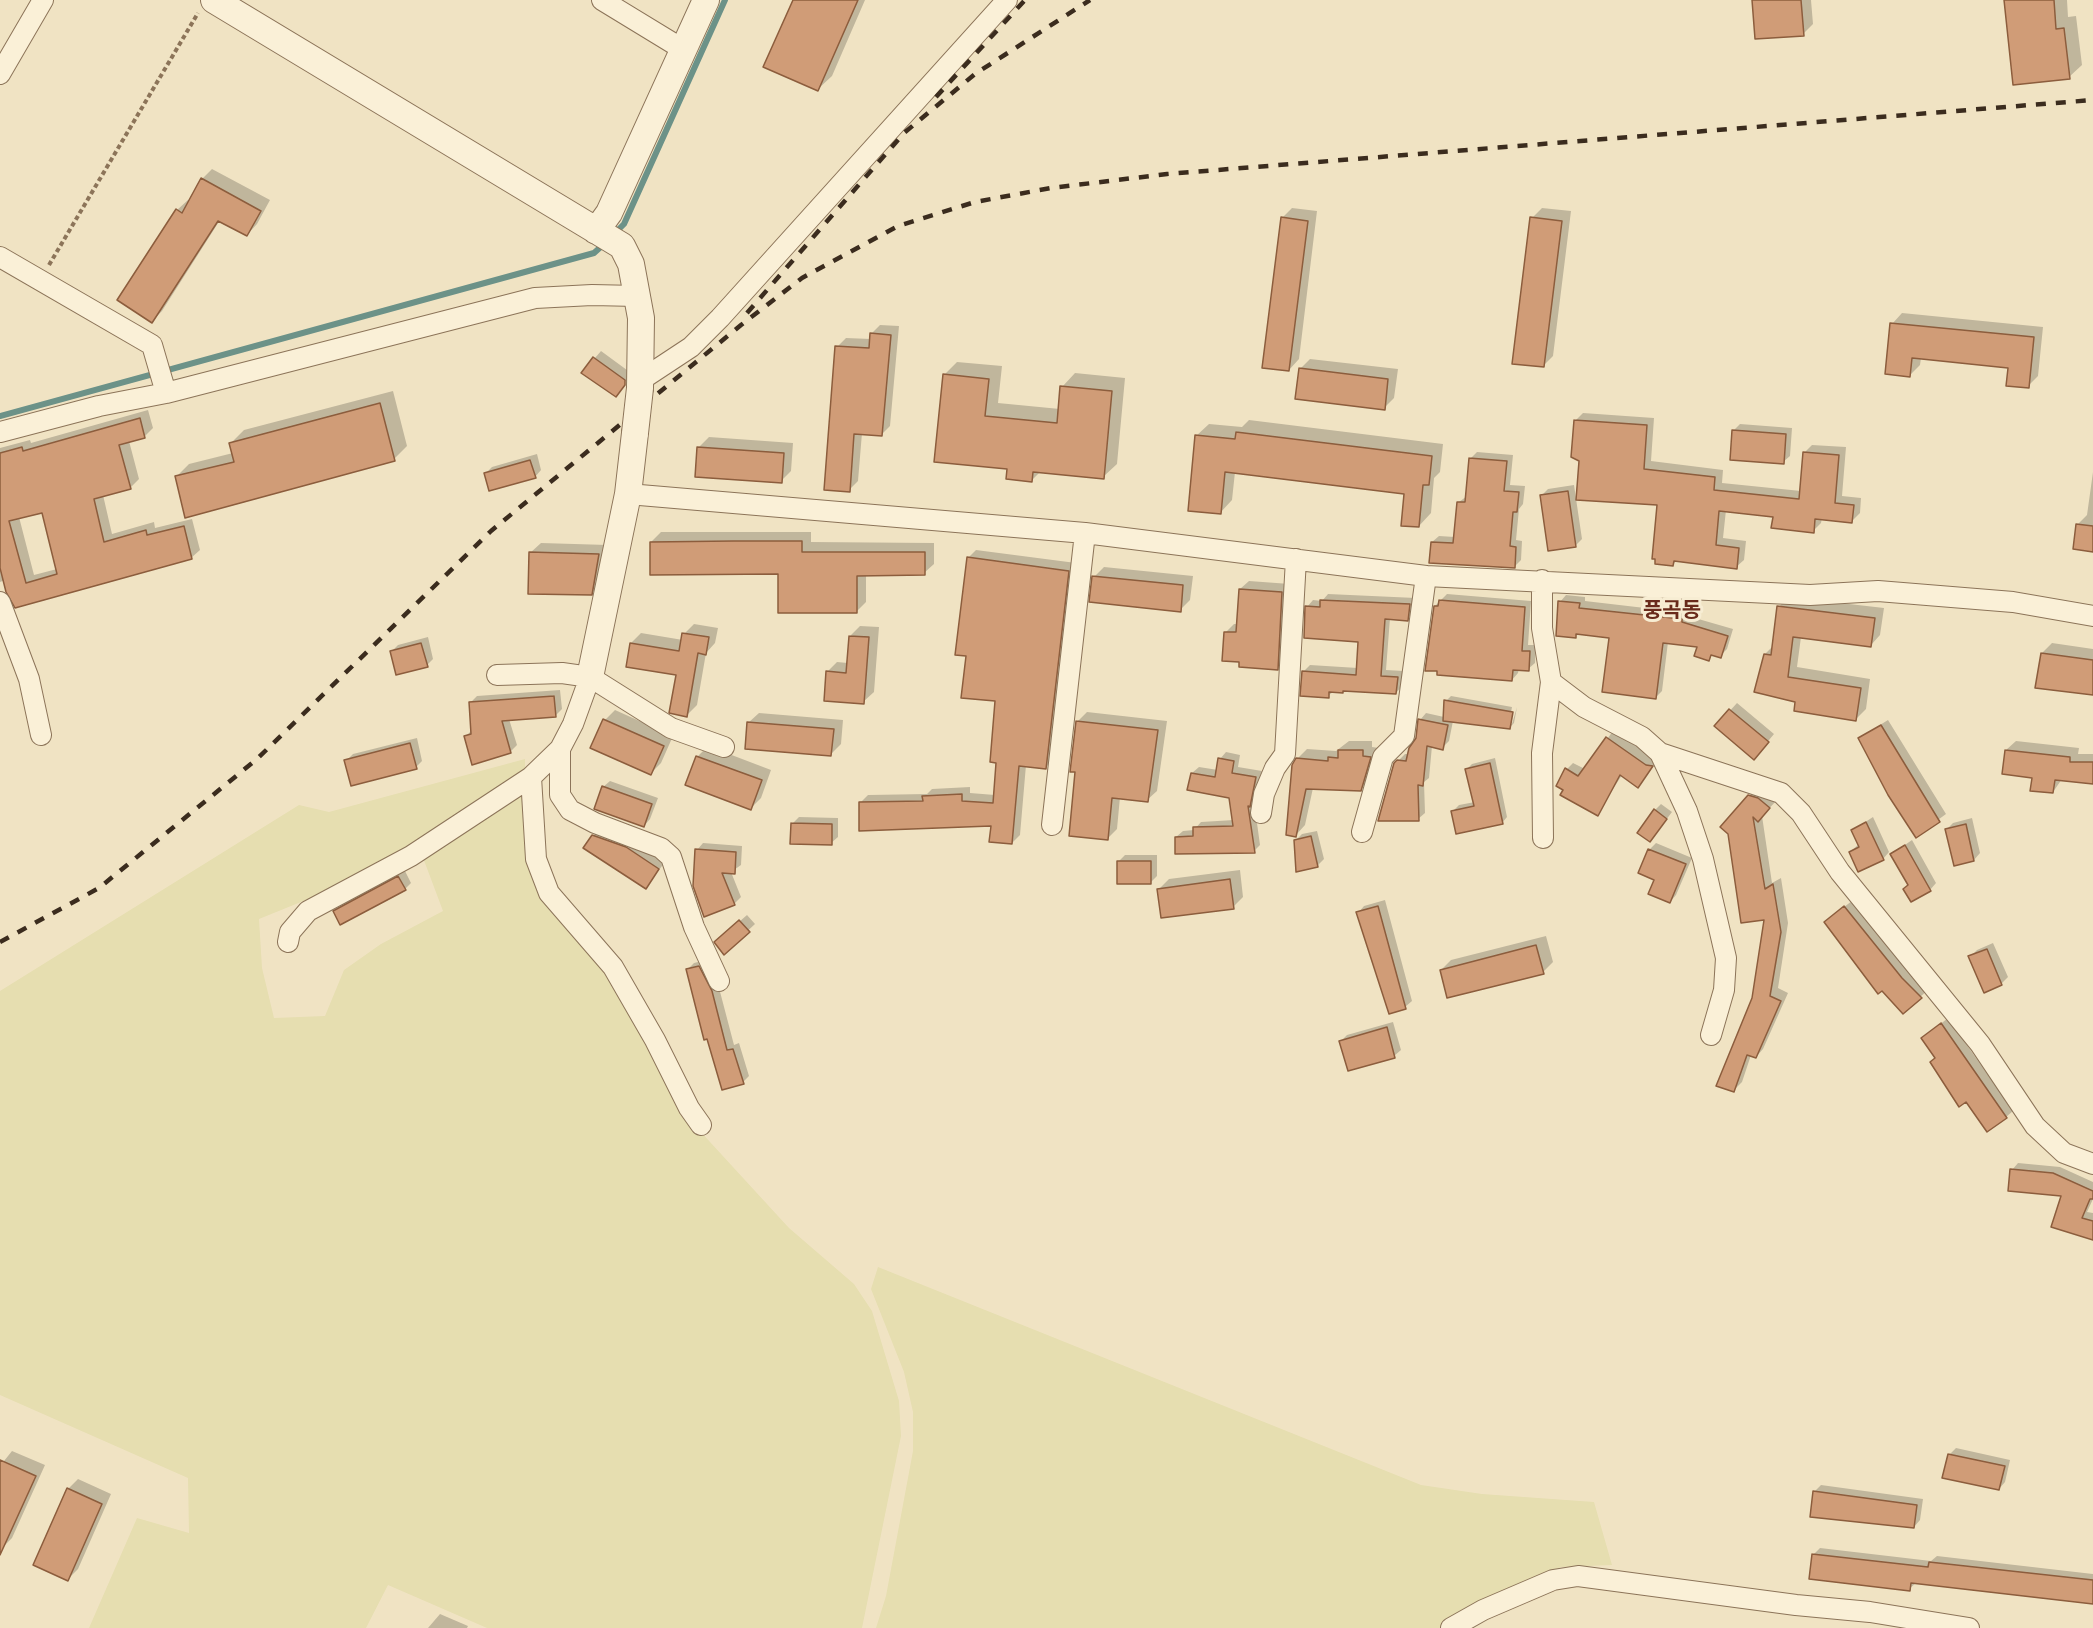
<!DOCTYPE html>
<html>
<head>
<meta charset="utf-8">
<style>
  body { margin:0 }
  canvas { display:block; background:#f0e3c3 }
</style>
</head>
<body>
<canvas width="2093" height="1628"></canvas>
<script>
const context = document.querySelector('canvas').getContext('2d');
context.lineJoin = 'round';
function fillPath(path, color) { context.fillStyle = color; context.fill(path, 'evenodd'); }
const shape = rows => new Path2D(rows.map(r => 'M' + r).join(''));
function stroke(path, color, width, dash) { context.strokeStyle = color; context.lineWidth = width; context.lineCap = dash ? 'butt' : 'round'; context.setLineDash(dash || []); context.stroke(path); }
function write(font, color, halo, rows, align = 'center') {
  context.font = font + ' "PT Serif","Noto Sans KR",serif'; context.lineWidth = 6; context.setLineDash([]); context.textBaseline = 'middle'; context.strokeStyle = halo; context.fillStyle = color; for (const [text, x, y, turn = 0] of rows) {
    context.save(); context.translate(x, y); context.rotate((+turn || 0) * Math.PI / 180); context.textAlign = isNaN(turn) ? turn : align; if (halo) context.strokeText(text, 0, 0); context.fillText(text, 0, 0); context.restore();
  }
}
fillPath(shape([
  [525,759,525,774,418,845,333,889,259,919,262,968,274,1018,325,1016,344,970,381,944,443,911,422,855,526,787,531,874,550,911,592,951,641,1022,688,1118,789,1228,854,1284,872,1311,899,1401,901,1436,862,1628,487,1628,388,1585,366,1628,89,1628,137,1518,189,1533,188,1478,0,1395,0,991,299,805,329,812],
  [878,1267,1421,1485,1482,1494,1594,1502,1612,1565,1561,1567,1448,1618,1440,1628,876,1628,886,1596,913,1451,913,1412,904,1372,871,1289]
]), '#e6deb0');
fillPath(shape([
  [795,0,865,0,832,76,818,89],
  [1753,0,1811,0,1813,24,1803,34],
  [2005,0,2067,0,2068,17,2076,16,2082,65,2069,77],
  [212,169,270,200,257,224,247,235,220,220,162,311,152,321,120,300,177,210,188,200,190,201,202,179],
  [1292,208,1317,211,1299,359,1289,370,1282,218],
  [1542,208,1571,211,1553,356,1543,366,1532,218],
  [1902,313,2043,327,2038,376,2028,386,2010,366,1921,358,1920,365,1910,375,1892,324],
  [880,325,899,326,890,426,881,435,862,433,858,481,849,490,837,347,846,338,871,339,871,334],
  [601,351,631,373,616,395,583,372],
  [1310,359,1398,369,1394,398,1384,408,1300,369],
  [957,362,1002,366,998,403,1060,409,1062,387,1075,373,1125,378,1117,464,1103,477,1041,471,1032,480,944,375],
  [393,391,407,446,394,459,176,477,189,464,233,453,231,443,244,430],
  [148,410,153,428,145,436,129,441,139,479,130,488,103,495,112,534,154,522,155,528,192,519,200,550,191,558,16,606,5,580,0,582,0,448,30,440,31,443],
  [43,511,57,569,34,575,19,517],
  [1583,413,1654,418,1651,461,1723,470,1722,483,1801,491,1804,453,1812,445,1846,447,1842,496,1861,498,1860,513,1852,521,1822,518,1821,523,1813,531,1774,515,1726,510,1723,538,1746,541,1744,560,1736,567,1677,560,1672,565,1659,504,1580,460,1575,421],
  [1249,420,1443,444,1440,472,1434,478,1431,513,1419,526,1406,492,1235,472,1232,500,1220,513,1196,436,1209,424,1242,427],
  [1740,424,1792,428,1790,456,1783,462,1733,431],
  [709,437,793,443,791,471,781,481,699,447],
  [1477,452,1513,455,1510,485,1525,486,1523,504,1519,509,1516,540,1522,541,1521,560,1514,567,1432,542,1439,536,1455,537,1459,502,1467,496,1470,459],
  [537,454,541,470,535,477,486,473,492,467],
  [2093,472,2093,550,2077,525,2087,515],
  [1574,485,1582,539,1575,546,1541,496,1548,489],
  [661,532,811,532,811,542,934,543,934,564,924,573,866,574,866,602,856,612,780,573,651,542],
  [541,543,608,545,601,584,591,594,530,553],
  [976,550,1076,563,1054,759,1046,767,1026,765,1020,835,1012,843,992,825,860,803,868,795,927,794,932,789,970,787,970,793,995,795,997,700,967,655,968,558],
  [1104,567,1193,576,1190,600,1180,610,1094,577],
  [1249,581,1290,584,1286,660,1277,669,1241,661,1226,632,1234,624,1238,624,1240,589],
  [1328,594,1416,598,1414,612,1407,619,1390,618,1386,670,1404,671,1402,686,1396,693,1345,689,1334,691,1328,696,1303,672,1310,665,1358,668,1360,640,1307,607,1313,600,1322,601],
  [1447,594,1531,601,1528,645,1536,645,1535,663,1528,669,1519,668,1518,673,1512,680,1435,606],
  [1566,595,1585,597,1585,601,1688,613,1688,616,1733,629,1727,649,1720,656,1713,654,1708,659,1699,646,1668,642,1662,691,1655,698,1611,636,1579,633,1575,637,1560,602],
  [1788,597,1884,608,1880,635,1871,645,1801,637,1797,667,1870,679,1866,709,1856,719,1797,701,1765,654,1774,645,1779,607],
  [694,624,718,628,715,643,706,653,697,705,687,715,677,674,631,643,641,633,683,640,684,634],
  [860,626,879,627,874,692,863,702,827,672,837,662,848,663,850,636],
  [428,637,433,659,427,665,391,652,398,645],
  [2052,643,2093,649,2093,695,2037,687,2042,653],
  [560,690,562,709,555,716,509,719,517,745,510,752,465,737,472,730,470,703,477,696],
  [1451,696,1512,707,1509,724,1512,724,1517,707,1514,723,1509,728,1453,721,1449,741,1442,748,1432,746,1429,778,1424,782,1425,813,1418,819,1395,764,1405,754,1409,754,1417,738,1420,720,1426,713,1444,717,1446,701],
  [1737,703,1774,734,1760,751,1716,726],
  [615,710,673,736,661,763,651,773,605,720],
  [1087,712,1167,721,1157,791,1147,800,1120,797,1117,829,1107,839,1077,771,1077,722],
  [759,713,843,720,841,744,831,754,748,723],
  [1888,720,1946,814,1916,836,1859,738],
  [1613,731,1658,760,1638,786,1622,775,1597,814,1565,789,1567,769,1573,763,1585,769],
  [417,738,422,761,416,767,346,761,353,754],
  [1349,741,1372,741,1372,747,1379,748,1370,779,1361,789,1313,788,1305,825,1296,835,1297,759,1307,749,1336,751],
  [2016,741,2079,748,2078,754,2093,754,2093,782,2062,779,2053,792,2006,750],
  [708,746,771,770,761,798,751,808,697,757],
  [1226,752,1240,755,1238,767,1262,771,1254,801,1260,845,1254,851,1176,837,1183,831,1194,830,1201,822,1234,820,1230,797,1192,773,1199,767,1218,770,1220,759],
  [1495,758,1507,817,1502,823,1453,811,1459,805,1475,802,1467,769,1472,764],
  [610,781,658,798,650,819,644,826,603,787],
  [1758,788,1777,800,1762,816,1772,883,1781,878,1788,923,1778,988,1788,993,1763,1049,1756,1057,1751,1055,1742,1082,1734,1090,1753,998,1766,918,1749,796],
  [1661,804,1672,812,1650,841,1655,810],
  [799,817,838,818,838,837,831,843,792,824],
  [1873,817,1889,852,1883,859,1850,852,1859,844,1853,830],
  [1972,818,1980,853,1974,860,1947,829,1953,823],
  [600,829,633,841,665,862,646,887,593,836],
  [1317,831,1324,859,1317,866,1295,841,1302,834],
  [1912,840,1936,883,1930,890,1909,884,1892,854],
  [703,843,742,846,741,865,731,872,741,897,734,904,697,850],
  [1656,843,1692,858,1676,895,1670,902,1656,879,1649,850],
  [1125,855,1157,855,1157,876,1150,883,1118,862],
  [1240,870,1243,897,1233,907,1159,889,1169,879],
  [405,871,411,883,405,889,335,911,341,905],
  [1385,900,1412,1001,1405,1007,1358,913,1364,906],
  [1852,901,1928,990,1903,1012,1832,916],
  [747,915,755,924,724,953,723,936],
  [1546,936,1553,962,1543,972,1441,970,1451,960],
  [1993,943,2008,977,2001,984,1970,957,1977,950],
  [706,960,718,984,734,1045,739,1043,749,1076,743,1082,687,970,694,963],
  [1948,1018,2013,1111,2006,1117,1937,1058,1923,1038],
  [1393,1022,1401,1050,1394,1056,1341,1041,1347,1035],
  [2018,1163,2060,1167,2093,1182,2093,1199,2087,1212,2093,1213,2093,1239,2063,1195,2012,1170],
  [1956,1448,2010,1460,2005,1482,1999,1489,1949,1455],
  [12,1451,45,1465,12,1538,2,1548,0,1466],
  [78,1479,111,1494,78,1569,68,1579,68,1489],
  [1821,1485,1923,1499,1920,1520,1914,1527,1814,1492],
  [1820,1548,1931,1561,1937,1556,2093,1574,2093,1603,1916,1583,1909,1589,1813,1555],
  [440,1614,468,1626,467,1628,428,1628]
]), '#0003');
stroke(shape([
  [614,234,624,224,725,0],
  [0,416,594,253,604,244]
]), '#6c9288', 6);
const building = shape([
  [793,0,858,0,818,91,763,67,793,0],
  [1752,0,1801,0,1804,36,1755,39,1752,0],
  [2004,0,2054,0,2056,29,2064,28,2070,79,2013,85,2004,0],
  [201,178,261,211,247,236,218,221,152,323,117,300,176,209,182,213,201,178],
  [1281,217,1308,221,1289,371,1262,368,1281,217],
  [1530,217,1562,221,1544,367,1512,364,1530,217],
  [1890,323,2034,337,2029,388,2006,386,2008,368,1912,358,1910,377,1885,374,1890,323],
  [870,333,891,335,882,436,854,434,850,492,824,490,835,346,869,348,870,333],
  [593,357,625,380,625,385,616,397,581,373,593,357],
  [1299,368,1388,379,1385,410,1295,399,1299,368],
  [943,374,989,379,985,416,1057,423,1060,386,1112,391,1104,479,1033,472,1032,482,1006,479,1007,469,934,462,943,374],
  [380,403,395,461,185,518,175,476,234,462,229,443,380,403],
  [140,418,145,438,119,445,131,489,94,499,104,542,146,530,147,535,184,526,192,559,15,608,6,592,0,568,0,453,22,447,23,451,140,418],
  [42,513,57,574,26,583,9,521,42,513],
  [1574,420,1647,425,1644,469,1715,477,1714,490,1799,499,1803,452,1839,455,1835,503,1854,505,1852,523,1815,519,1814,533,1771,528,1773,517,1719,511,1716,545,1739,548,1737,569,1674,561,1673,566,1655,564,1655,559,1652,559,1657,505,1576,500,1579,461,1571,457,1574,420],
  [1732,430,1786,434,1784,464,1730,460,1732,430],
  [1236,432,1432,456,1429,485,1423,485,1419,527,1401,526,1404,494,1225,472,1221,514,1188,511,1195,435,1235,439,1236,432],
  [697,447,784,453,782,483,695,477,697,447],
  [1469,458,1507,461,1504,491,1519,492,1517,512,1513,512,1510,546,1516,547,1515,568,1429,563,1431,542,1453,543,1457,502,1465,502,1469,458],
  [530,460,536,478,489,491,484,473,530,460],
  [1568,491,1576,547,1548,551,1540,495,1568,491],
  [2076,524,2093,526,2093,552,2073,549,2076,524],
  [733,541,802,541,802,552,925,552,925,575,857,576,857,613,778,613,778,574,650,575,650,542,733,541],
  [529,552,599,554,592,595,528,594,529,552],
  [967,557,1069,571,1046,769,1019,766,1012,844,989,842,991,826,859,831,859,802,923,801,922,796,962,794,962,801,993,803,996,763,990,762,995,701,961,698,966,656,955,655,967,557],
  [1092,576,1183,585,1181,612,1089,602,1092,576],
  [1239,589,1282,592,1278,670,1239,667,1239,662,1222,661,1224,632,1236,632,1239,589],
  [1320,600,1410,604,1408,621,1385,619,1381,676,1398,677,1396,694,1343,691,1343,693,1329,692,1329,698,1300,696,1302,671,1356,675,1358,642,1304,638,1305,606,1320,607,1320,600],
  [1439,600,1525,607,1522,651,1530,651,1529,671,1513,670,1512,681,1437,675,1437,671,1425,671,1434,606,1438,606,1439,600],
  [1558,601,1580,603,1579,608,1682,619,1682,622,1728,636,1721,658,1711,655,1709,661,1694,656,1697,647,1663,643,1656,699,1602,692,1609,638,1576,634,1576,638,1556,636,1558,601],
  [1777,606,1875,618,1871,647,1793,637,1788,677,1861,688,1856,721,1794,711,1795,702,1754,692,1764,654,1771,655,1777,606],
  [682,633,709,637,706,655,698,653,687,717,669,713,676,675,626,667,630,643,679,651,682,633],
  [849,636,869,637,864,704,824,701,826,671,846,673,849,636],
  [421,643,428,667,396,675,390,651,421,643],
  [2041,653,2093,660,2093,695,2035,688,2041,653],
  [554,696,556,717,502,721,511,753,472,765,464,736,471,734,469,702,554,696],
  [1444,700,1513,712,1510,729,1443,721,1444,700],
  [1729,709,1769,742,1754,760,1714,726,1729,709],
  [603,719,664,746,651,775,590,748,603,719],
  [1418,719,1448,725,1443,750,1427,746,1423,786,1418,785,1419,821,1378,821,1394,763,1397,760,1406,761,1409,748,1416,738,1418,719],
  [1076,721,1158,730,1148,802,1112,798,1108,840,1069,836,1075,772,1070,772,1076,721],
  [747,722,834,729,831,756,745,749,747,722],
  [1881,725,1940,822,1916,838,1888,795,1858,738,1881,725],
  [1606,737,1646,765,1653,766,1638,788,1620,775,1598,816,1560,795,1563,790,1556,786,1565,768,1578,776,1606,737],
  [410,743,417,769,351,786,344,760,410,743],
  [1338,750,1363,750,1363,756,1371,757,1361,791,1306,789,1296,837,1286,835,1292,765,1296,758,1328,761,1328,757,1338,758,1338,750],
  [2005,750,2070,757,2070,762,2093,762,2093,784,2055,780,2053,793,2030,791,2032,778,2002,774,2005,750],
  [696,756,762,780,751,810,685,785,696,756],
  [1218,758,1234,761,1232,773,1256,777,1250,807,1248,806,1255,853,1175,854,1175,837,1193,836,1193,827,1233,826,1229,798,1187,790,1191,773,1215,777,1218,758],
  [1490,763,1503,824,1456,834,1451,811,1474,806,1465,769,1490,763],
  [602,786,652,804,644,827,594,809,602,786],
  [1748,795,1758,798,1770,808,1758,822,1753,817,1765,889,1773,884,1781,932,1770,996,1781,1001,1756,1058,1747,1055,1734,1092,1716,1086,1752,998,1764,920,1741,923,1728,834,1720,827,1748,795],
  [1654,809,1667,819,1650,842,1637,833,1654,809],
  [1866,822,1884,860,1858,872,1849,852,1859,847,1851,830,1866,822],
  [791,823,832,824,832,845,790,844,791,823],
  [1966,824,1974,861,1954,866,1945,829,1966,824],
  [592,835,626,847,659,869,646,889,583,848,592,835],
  [1311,836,1318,867,1296,872,1294,840,1311,836],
  [1905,845,1931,891,1911,902,1903,889,1908,885,1890,854,1905,845],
  [695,849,736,852,735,874,722,873,735,905,704,917,693,886,695,849],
  [1648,849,1686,864,1670,903,1648,894,1654,880,1638,873,1648,849],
  [1117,861,1151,861,1151,884,1117,884,1117,861],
  [398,876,406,890,340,925,333,911,398,876],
  [1230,879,1234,909,1161,918,1157,889,1230,879],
  [1378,906,1406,1009,1389,1014,1356,912,1378,906],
  [1844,906,1902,978,1922,998,1903,1014,1882,991,1878,994,1824,922,1844,906],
  [739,920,750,932,724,955,714,942,739,920],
  [1536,945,1544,974,1447,998,1440,970,1536,945],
  [1987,949,2002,985,1984,993,1968,956,1987,949],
  [699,966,712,991,727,1050,733,1049,744,1084,722,1090,707,1039,704,1040,686,969,699,966],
  [1941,1023,2007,1118,1987,1132,1966,1102,1959,1107,1930,1062,1935,1058,1921,1038,1941,1023],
  [1387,1027,1395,1058,1348,1071,1339,1041,1387,1027],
  [2010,1169,2053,1173,2093,1191,2093,1199,2090,1199,2082,1218,2093,1221,2093,1240,2051,1227,2061,1196,2008,1191,2010,1169],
  [1948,1454,2005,1466,1999,1490,1942,1478,1948,1454],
  [0,1460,36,1476,0,1555,0,1460],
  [67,1488,102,1504,68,1581,33,1565,67,1488],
  [1813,1491,1917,1505,1914,1528,1810,1517,1813,1491],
  [1812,1554,1928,1567,1929,1562,2093,1580,2093,1604,1911,1583,1910,1591,1809,1579,1812,1554]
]);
fillPath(building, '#d09c77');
stroke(building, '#8c5d3d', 1.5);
const minor = shape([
  [602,0,684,50],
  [0,74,43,0],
  [0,257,152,345,166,393],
  [641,380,691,347,720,318,1007,0],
  [0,432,99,406,166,393,535,298,592,295,637,296],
  [628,494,1085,533,1426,576,1810,595,1878,591,2013,602,2093,616],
  [1542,580,1542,628,1551,682,1584,707,1642,737,1660,753,1781,793,1801,813,1840,872,1980,1044,2035,1126,2064,1153,2093,1164],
  [0,602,29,679,41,735],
  [497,675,562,673,590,677,671,728,724,747],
  [590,677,573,724,560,749,560,795,570,810,595,823,661,848,671,857,694,927,719,981],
  [1660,753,1687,811,1703,859,1726,958,1724,990,1711,1035],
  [531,777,536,859,549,893,613,967,655,1040,689,1108,701,1125],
  [1261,813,1264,794,1275,768,1285,754,1296,559],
  [1052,825,1085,533],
  [1362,832,1383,757,1404,736,1426,576],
  [1543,838,1542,753,1551,682],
  [288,942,290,932,308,911,411,856,531,777,560,749],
  [1451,1628,1483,1610,1553,1580,1578,1576,1796,1605,1870,1612,1969,1628]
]);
const tertiary = shape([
  [214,0,622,246,631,264,641,318,640,388],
  [596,231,609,213,706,0],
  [590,677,628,494,635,433]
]);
stroke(minor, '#8c7459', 22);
stroke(tertiary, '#8c7459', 28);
stroke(shape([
  [49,265,198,13]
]), '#8c7459', 4, [4.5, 3]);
stroke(minor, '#faf0d7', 20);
stroke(tertiary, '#faf0d7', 26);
stroke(shape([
  [936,97,1025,0],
  [747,313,904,133,975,74,1090,0],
  [0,942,99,888,257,759,491,531,741,325,802,278,898,226,975,202,1051,188,1167,174,2093,100]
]), '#3b2c1e', 4.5, [10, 10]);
const tertiaryBridge = shape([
  [635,433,640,388]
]);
stroke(tertiaryBridge, '#8c7459', 28, []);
stroke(tertiaryBridge, '#faf0d7', 26);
write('bold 21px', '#692b1b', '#f7edd3', [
  ["풍곡동",1672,611]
]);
</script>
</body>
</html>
